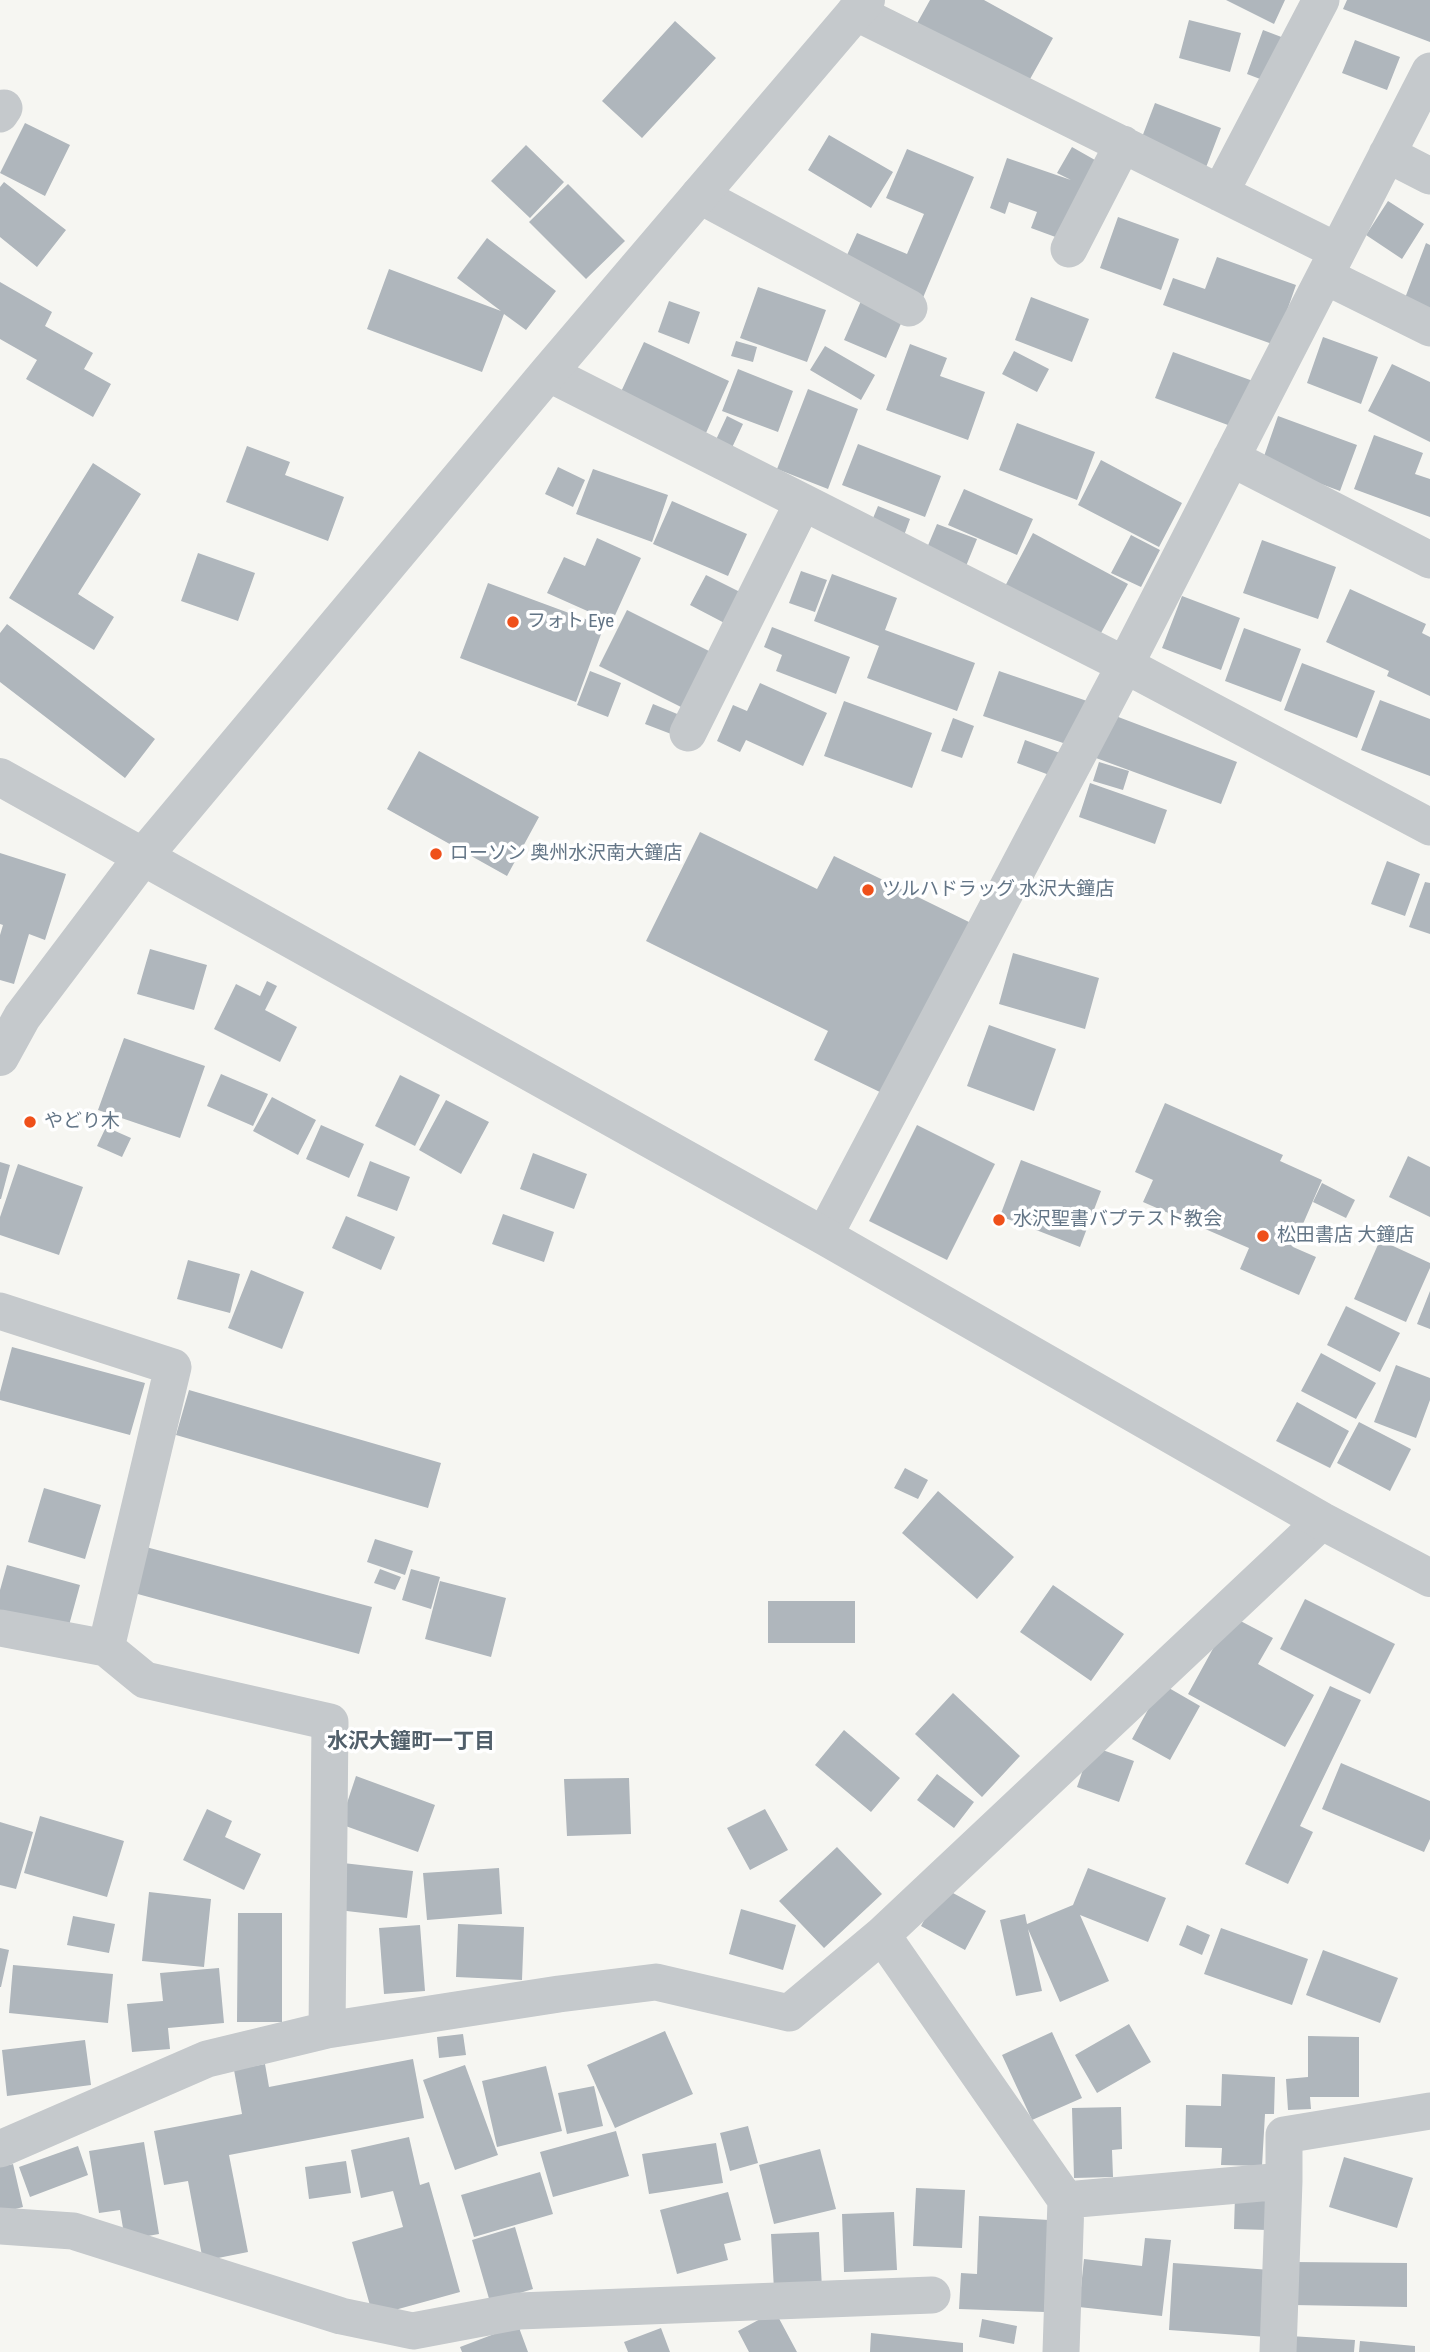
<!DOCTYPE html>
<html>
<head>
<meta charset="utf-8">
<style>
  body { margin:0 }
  canvas { display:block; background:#f6f6f2 }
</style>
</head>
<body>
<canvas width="1430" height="2352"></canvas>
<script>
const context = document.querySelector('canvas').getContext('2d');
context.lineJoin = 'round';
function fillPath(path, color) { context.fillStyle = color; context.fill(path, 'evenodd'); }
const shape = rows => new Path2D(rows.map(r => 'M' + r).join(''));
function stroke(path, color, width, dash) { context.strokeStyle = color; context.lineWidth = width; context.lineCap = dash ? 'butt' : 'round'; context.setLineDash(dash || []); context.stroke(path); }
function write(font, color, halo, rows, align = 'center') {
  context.font = font + ' "Roboto Condensed","Noto Sans JP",sans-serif'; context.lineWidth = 7; context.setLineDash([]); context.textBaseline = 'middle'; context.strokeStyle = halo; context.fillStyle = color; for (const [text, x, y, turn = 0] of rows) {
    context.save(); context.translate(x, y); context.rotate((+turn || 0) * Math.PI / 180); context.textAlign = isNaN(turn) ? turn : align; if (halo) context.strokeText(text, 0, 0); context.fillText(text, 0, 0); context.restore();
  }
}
fillPath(shape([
  [930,0,984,0,1053,38,1025,88,915,27],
  [1226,0,1285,0,1274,24],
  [1347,0,1430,0,1430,42,1343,9],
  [1189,20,1241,33,1230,72,1179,58],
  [675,21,716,58,642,138,602,101],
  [1263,30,1284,38,1268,82,1247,74],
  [1355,40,1400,57,1387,90,1342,73],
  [1155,103,1221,128,1205,170,1139,145],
  [25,123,70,145,45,196,0,173],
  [829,135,893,172,871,208,808,170],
  [526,145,564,182,530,218,491,181],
  [1072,147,1102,164,1069,242,1031,228,1037,212,1009,202,1005,214,990,208,1007,158,1071,180,1057,173],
  [907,149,974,177,922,300,842,266,857,233,907,254,924,214,886,198],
  [4,182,66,230,37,267,0,237,0,187],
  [568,184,625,241,586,279,529,222],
  [1388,201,1424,224,1402,259,1366,235],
  [1118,217,1179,239,1161,290,1100,268],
  [487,238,556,291,526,330,504,314,482,372,367,329,389,269,501,311,457,278],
  [1426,243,1430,245,1430,308,1405,298],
  [1217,257,1296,285,1275,345,1163,305,1173,278,1205,289],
  [0,282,52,312,45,326,93,353,84,369,111,384,93,417,26,379,37,360,0,339],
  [758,287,826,310,807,362,740,338],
  [1031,297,1089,319,1072,362,1015,340],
  [669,301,700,312,689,344,658,332],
  [861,301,903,319,886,358,844,340],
  [1323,337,1378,357,1361,404,1307,383],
  [736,341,757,347,753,362,731,356],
  [644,342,729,381,706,433,620,394],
  [910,344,947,358,940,376,985,392,968,440,886,410],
  [825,346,875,375,861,400,810,370],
  [1014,351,1049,369,1037,392,1002,374],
  [1173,352,1253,381,1236,428,1155,398],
  [1392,364,1430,382,1430,442,1368,411],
  [738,369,793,391,778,432,722,411],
  [808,389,858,409,828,489,777,469],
  [727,416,743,424,730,452,714,444],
  [1278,416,1357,445,1340,491,1262,462],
  [1017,423,1095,452,1077,500,999,470],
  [1374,435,1423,453,1415,474,1430,479,1430,517,1354,489],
  [858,444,941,476,925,517,842,485],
  [247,446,290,462,285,475,344,497,328,541,226,502],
  [1101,460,1182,503,1159,547,1078,505],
  [93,463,141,494,78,594,114,617,94,650,9,598],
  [558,467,585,480,573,507,545,494],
  [593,469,668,495,652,542,576,514],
  [964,489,1033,519,1017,555,948,525],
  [672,501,747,534,728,576,653,544],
  [878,506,910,519,902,541,869,528],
  [937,524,977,539,964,571,924,555],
  [1033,533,1128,584,1096,642,1002,592],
  [1131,535,1160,550,1141,587,1111,573],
  [597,538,641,558,612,622,547,593,564,557,585,566],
  [1262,540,1336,567,1318,619,1243,593],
  [198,553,255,573,238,621,181,601],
  [801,571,827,580,815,612,789,603],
  [832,574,897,598,885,630,975,663,957,711,867,678,879,646,814,621],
  [706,575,750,597,734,628,690,605],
  [488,583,604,626,576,702,460,658],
  [1350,589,1426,624,1422,633,1430,637,1430,696,1387,676,1389,671,1326,642],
  [1182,596,1240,618,1221,670,1162,648],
  [627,610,715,654,687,710,599,666],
  [7,624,155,739,125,778,0,682,0,633],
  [772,627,850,657,836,694,776,671,782,655,764,647],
  [1244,628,1301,649,1281,702,1225,681],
  [1302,663,1375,691,1357,738,1284,710],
  [590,671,621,683,608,717,577,705],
  [999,671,1090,702,1075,747,983,716],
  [760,683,827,713,803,766,746,740,740,752,717,741,733,705,747,711],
  [1380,700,1430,719,1430,776,1361,750],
  [844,701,932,733,912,788,824,756],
  [653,704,687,718,679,737,645,724],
  [1113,715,1237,762,1221,804,1096,758],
  [953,718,974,726,962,758,941,751],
  [1025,740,1060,753,1052,776,1017,763],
  [419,751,539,817,507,876,387,809],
  [1099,762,1129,771,1123,790,1093,781],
  [1090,783,1167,810,1155,844,1079,817],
  [700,832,817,889,834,856,971,923,886,1095,814,1060,828,1031,646,941],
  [0,853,66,874,45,940,29,934,14,984,0,980,0,935,3,925,0,924],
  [1387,861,1420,874,1405,916,1371,904],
  [1425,882,1430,883,1430,934,1409,927],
  [150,949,207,965,194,1010,137,994],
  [1013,953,1099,978,1085,1029,999,1004],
  [267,981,277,986,265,1010,297,1027,280,1062,214,1029,236,984,260,996],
  [989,1025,1056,1049,1034,1111,967,1086],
  [124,1038,205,1066,180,1138,98,1110],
  [221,1074,268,1094,253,1126,207,1106],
  [400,1075,440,1095,415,1146,375,1126],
  [272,1097,316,1120,298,1155,253,1131],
  [446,1100,489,1122,461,1174,419,1150],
  [1165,1103,1283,1155,1280,1161,1322,1180,1293,1247,1316,1257,1299,1295,1240,1269,1249,1248,1143,1202,1153,1180,1135,1172],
  [321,1125,364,1144,349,1178,306,1159],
  [917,1125,995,1164,947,1260,869,1221],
  [106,1127,131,1138,122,1157,97,1146],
  [533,1153,587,1174,574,1209,520,1189],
  [1408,1156,1430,1167,1430,1217,1389,1197],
  [1021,1160,1101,1191,1080,1247,1000,1216],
  [370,1161,410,1177,397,1211,357,1196],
  [0,1162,10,1165,1,1199,0,1199],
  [18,1164,83,1187,59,1255,0,1235,0,1217],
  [1322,1183,1355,1200,1346,1218,1313,1202],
  [503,1214,554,1232,544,1262,492,1244],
  [346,1216,395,1237,381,1270,332,1248],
  [1380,1240,1430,1263,1430,1268,1406,1322,1354,1299],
  [188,1260,240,1274,230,1313,177,1299],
  [251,1270,304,1292,282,1349,228,1328],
  [1430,1291,1430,1329,1417,1324],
  [1346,1306,1400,1333,1380,1372,1327,1345],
  [12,1347,145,1383,130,1435,0,1400,0,1392],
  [1321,1353,1376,1383,1356,1419,1301,1391],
  [1396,1365,1430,1378,1430,1400,1416,1438,1374,1422],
  [189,1390,441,1463,428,1508,176,1435],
  [1297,1402,1349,1431,1330,1468,1276,1441],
  [1359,1422,1411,1449,1390,1491,1337,1463],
  [905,1468,928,1480,918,1499,894,1488],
  [44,1488,101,1505,85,1559,28,1542],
  [938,1491,1014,1557,977,1599,902,1533],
  [375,1539,413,1551,405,1575,367,1562],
  [146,1547,372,1607,359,1654,134,1593],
  [7,1565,80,1585,68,1629,0,1610,0,1590],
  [380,1569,401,1577,395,1590,374,1583],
  [411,1569,440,1577,431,1609,402,1600],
  [440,1581,506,1598,491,1657,425,1639],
  [1053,1585,1124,1634,1091,1681,1020,1632],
  [1305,1599,1395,1644,1370,1694,1280,1649],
  [768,1601,855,1601,855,1643,768,1643],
  [1231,1616,1273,1638,1258,1664,1314,1695,1285,1747,1188,1694],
  [1162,1684,1200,1706,1170,1760,1132,1739],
  [1330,1686,1361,1700,1300,1826,1313,1832,1288,1884,1245,1864],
  [953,1693,1020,1756,982,1797,915,1734],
  [844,1730,900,1778,871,1812,815,1765],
  [1091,1746,1134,1761,1119,1802,1077,1787],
  [1341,1763,1430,1801,1430,1839,1424,1852,1322,1809],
  [937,1774,974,1802,954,1828,917,1800],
  [356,1776,435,1805,418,1852,340,1824],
  [629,1778,631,1834,567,1836,564,1779],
  [207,1809,232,1821,225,1837,261,1854,244,1890,183,1860],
  [765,1809,788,1850,750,1870,727,1828],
  [40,1816,124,1841,107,1897,24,1873],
  [0,1822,33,1832,16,1889,0,1885],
  [837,1847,882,1894,824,1948,779,1901],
  [343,1863,413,1871,407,1918,338,1910],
  [499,1868,502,1914,427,1920,423,1873],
  [1088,1868,1166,1898,1148,1942,1080,1915,1109,1981,1060,2002,1028,1929,1042,1991,1016,1996,1000,1920,1025,1914,1027,1924,1073,1905],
  [942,1887,986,1911,965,1950,921,1926],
  [149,1892,211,1899,204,1967,142,1961],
  [741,1909,796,1925,783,1970,729,1954],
  [238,1913,282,1913,282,2022,237,2022],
  [73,1916,115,1924,109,1953,67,1945],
  [458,1924,524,1927,522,1980,456,1977],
  [420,1925,425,1991,384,1994,379,1928],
  [1187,1925,1210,1935,1202,1955,1179,1945],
  [1221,1928,1308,1959,1292,2005,1204,1974],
  [0,1948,9,1950,1,1987,0,1987],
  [1323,1950,1398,1978,1380,2023,1306,1995],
  [13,1965,113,1974,108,2023,9,2013],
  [219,1968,224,2023,168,2028,170,2049,132,2052,127,2004,163,2001,160,1973],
  [1129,2024,1151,2062,1097,2093,1075,2055],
  [665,2031,693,2094,615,2128,587,2065],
  [1052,2032,1082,2098,1032,2120,1002,2055],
  [463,2034,466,2055,439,2058,437,2037],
  [1308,2036,1359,2037,1359,2097,1310,2097,1311,2109,1288,2110,1286,2079,1308,2077],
  [85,2040,91,2085,7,2096,2,2050],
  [413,2059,424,2118,229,2155,248,2252,203,2261,188,2181,164,2185,154,2131,242,2114,234,2070,265,2064,269,2087],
  [465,2065,498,2155,455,2170,423,2080],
  [546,2066,562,2131,497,2147,482,2081],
  [1222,2074,1275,2077,1274,2114,1265,2114,1262,2166,1221,2165,1222,2148,1185,2147,1186,2105,1221,2106],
  [594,2086,603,2126,567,2134,558,2093],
  [1121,2107,1122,2149,1112,2150,1113,2177,1074,2178,1072,2108],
  [748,2126,758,2163,730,2171,720,2133],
  [616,2131,629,2176,553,2197,540,2152],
  [409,2137,420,2185,429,2182,460,2292,373,2316,352,2242,403,2227,393,2191,361,2198,351,2150],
  [144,2142,159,2234,125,2240,120,2210,99,2213,89,2151],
  [716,2143,723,2183,649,2194,642,2154],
  [78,2146,88,2175,30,2197,19,2167],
  [820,2149,836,2209,774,2224,759,2165],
  [1344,2157,1413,2178,1397,2228,1329,2207],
  [346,2161,351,2193,309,2199,305,2167],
  [13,2164,23,2207,0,2213,0,2167],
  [540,2172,553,2214,474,2237,461,2195],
  [916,2188,965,2190,962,2248,913,2246],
  [728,2192,741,2240,724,2244,728,2260,677,2274,660,2210],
  [1235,2196,1269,2198,1268,2230,1234,2229],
  [894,2212,897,2270,844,2272,842,2214],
  [979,2216,1049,2220,1045,2312,959,2309,961,2273,977,2274],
  [515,2227,533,2289,490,2302,472,2240],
  [819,2232,822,2288,774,2290,771,2234],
  [1145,2238,1171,2240,1162,2316,1079,2307,1084,2259,1142,2266],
  [1293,2262,1407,2263,1407,2307,1293,2305],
  [1173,2263,1271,2270,1267,2337,1169,2330],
  [775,2311,797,2352,749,2352,738,2331],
  [982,2319,1017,2326,1014,2344,979,2337],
  [518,2325,528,2352,462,2352,460,2347],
  [661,2328,670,2352,628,2352,624,2342],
  [871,2333,963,2343,963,2352,870,2352],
  [1290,2336,1355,2340,1354,2352,1290,2352],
  [1360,2341,1415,2346,1415,2352,1359,2352]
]), '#afb6bc');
stroke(shape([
  [855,12,1337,251],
  [0,114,4,108],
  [1387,154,1430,176],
  [1220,193,1321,0],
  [699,195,909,308],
  [1069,249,1123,144],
  [1325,276,1430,328],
  [548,373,1125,665,1430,827],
  [1231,458,1430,560],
  [688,733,803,502],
  [824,1236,1125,665,1430,71],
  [0,1311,173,1367,106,1648,145,1680,330,1722,327,2030,207,2059,0,2149],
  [0,1628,106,1648],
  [882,1935,1066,2200,1284,2181,1278,2352],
  [327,2030,559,1994,656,1982,789,2013,882,1935,1322,1521],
  [1284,2181,1284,2135,1430,2111],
  [0,2226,73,2231,341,2316,413,2331,519,2311,932,2295],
  [1061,2352,1066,2200]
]), '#c5c9cc', 37);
stroke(shape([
  [0,777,824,1236,1322,1521,1430,1578],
  [0,1057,22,1017,142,858,548,373,866,0]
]), '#c5c9cc', 38);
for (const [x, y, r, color] of [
  [513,622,7,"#ef501a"],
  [436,854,7,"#ef501a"],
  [868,890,7,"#ef501a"],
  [30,1122,7,"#ef501a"],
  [999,1220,7,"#ef501a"],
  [1263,1236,7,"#ef501a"]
]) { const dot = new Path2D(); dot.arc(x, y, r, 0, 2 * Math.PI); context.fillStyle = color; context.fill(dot); stroke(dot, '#fff', 2.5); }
write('19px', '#637586', '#fff', [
  ["フォト Eye",527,622],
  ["ローソン 奥州水沢南大鐘店",450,854],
  ["ツルハドラッグ 水沢大鐘店",882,890],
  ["やどり木",44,1122],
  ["水沢聖書バプテスト教会",1013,1220],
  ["松田書店 大鐘店",1277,1236]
], 'left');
write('bold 21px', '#515f6a', '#fff', [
  ["水沢大鐘町一丁目",411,1743]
]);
</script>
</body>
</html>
